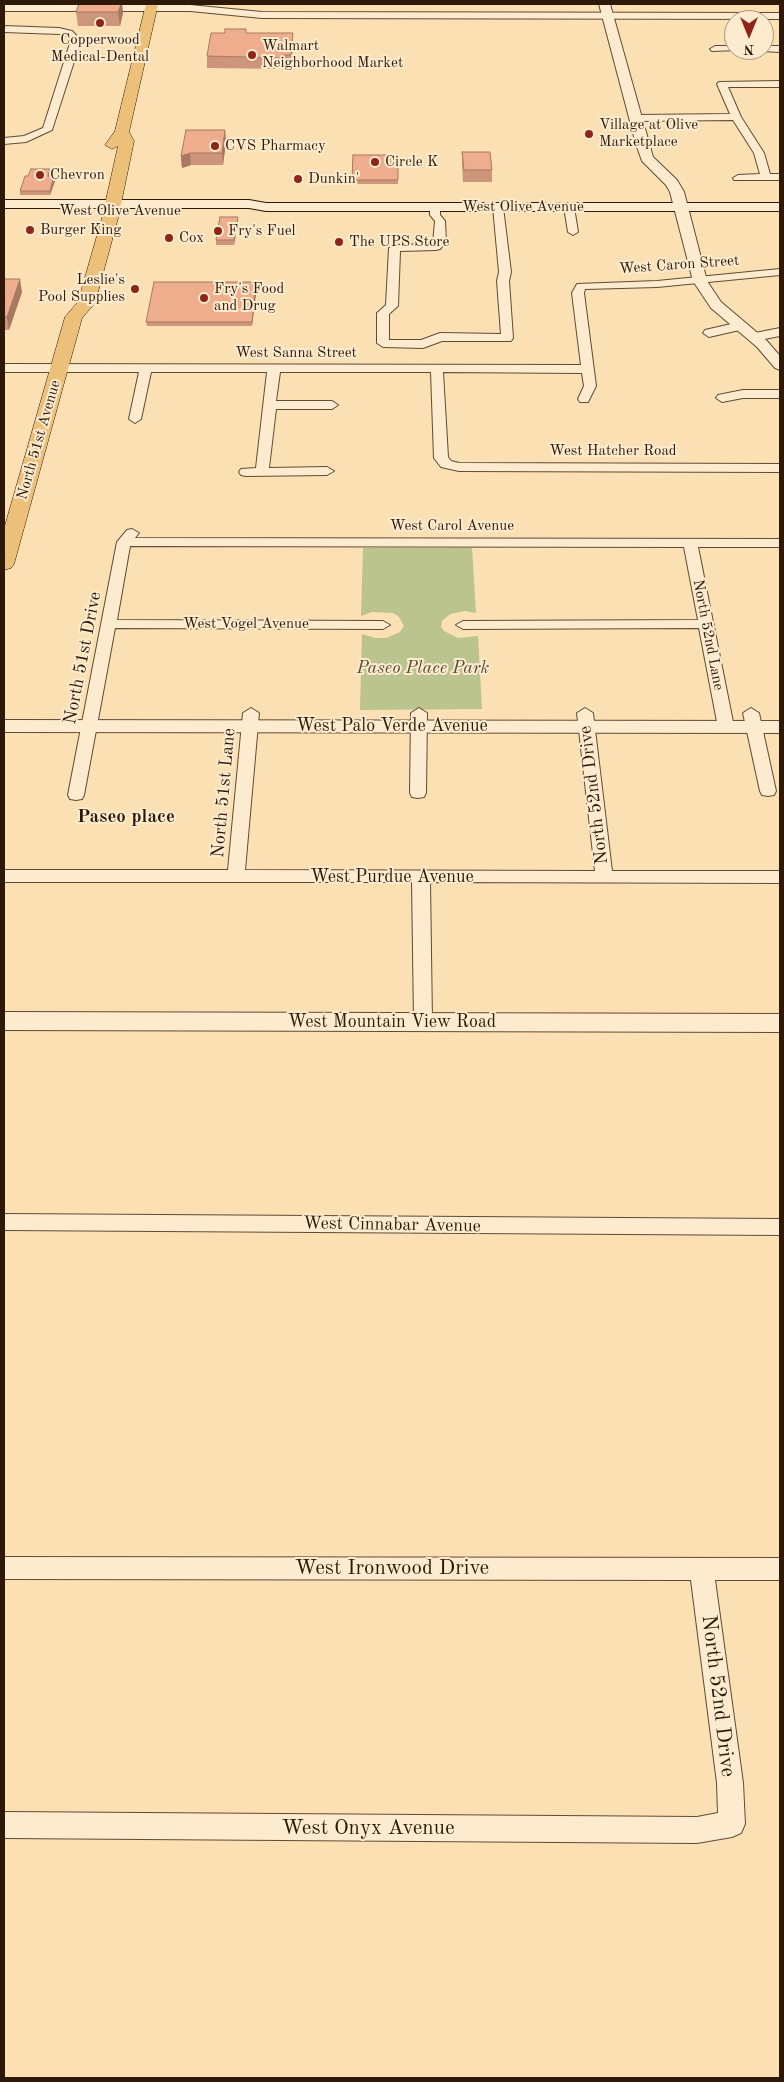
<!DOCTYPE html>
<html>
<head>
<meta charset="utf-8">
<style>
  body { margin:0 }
  #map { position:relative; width:784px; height:2082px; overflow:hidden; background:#fae0b3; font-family:"Old Standard TT",serif }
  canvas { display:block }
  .frame { position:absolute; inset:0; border:5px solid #2e1808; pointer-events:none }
  .north { position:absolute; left:724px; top:10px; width:50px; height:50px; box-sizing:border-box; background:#fcebce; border:1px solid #aa977f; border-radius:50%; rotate:180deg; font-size:14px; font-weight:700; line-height:20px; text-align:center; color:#2e1808 }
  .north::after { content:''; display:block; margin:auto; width:18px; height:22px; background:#8f2418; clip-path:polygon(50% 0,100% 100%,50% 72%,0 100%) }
</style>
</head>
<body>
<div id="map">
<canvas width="784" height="2082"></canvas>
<div class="frame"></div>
<div class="north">N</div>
</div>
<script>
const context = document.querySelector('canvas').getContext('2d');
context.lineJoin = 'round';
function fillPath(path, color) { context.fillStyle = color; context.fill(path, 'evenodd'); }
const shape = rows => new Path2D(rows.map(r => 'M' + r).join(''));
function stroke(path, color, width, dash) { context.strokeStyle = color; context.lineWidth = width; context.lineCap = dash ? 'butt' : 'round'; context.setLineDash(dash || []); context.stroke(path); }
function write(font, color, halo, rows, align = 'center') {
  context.font = font + ' "Old Standard TT",serif'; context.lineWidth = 4; context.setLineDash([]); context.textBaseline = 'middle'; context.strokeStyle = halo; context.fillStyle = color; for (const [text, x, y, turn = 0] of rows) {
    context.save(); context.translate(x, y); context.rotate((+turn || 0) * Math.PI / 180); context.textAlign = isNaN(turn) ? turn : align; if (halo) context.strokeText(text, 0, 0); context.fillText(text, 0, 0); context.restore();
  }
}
fillPath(shape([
  [363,548,472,548,476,613,465,611,450,614,442,621,441,627,444,631,458,638,478,636,482,709,360,710,362,634,375,638,386,638,400,632,404,626,399,617,393,613,372,612,361,616]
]), '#bbc38f');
const minor = shape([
  [4,5,190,5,262,12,780,13,780,19,262,18,190,11,4,11,4,5],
  [4,26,59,28,72,31,81,40,52,130,26,142,4,144,4,138,24,136,43,128,71,40,66,35,59,34,4,32,4,26],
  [715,46,734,46,734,50,738,50,712,51,710,49,715,46],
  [764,46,780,46,780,52,761,51,764,50,764,46],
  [780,81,780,87,728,87,741,117,764,153,770,174,780,174,780,180,734,180,733,178,738,175,760,174,754,153,733,120,636,121,631,118,636,115,730,114,717,84,719,82,780,81],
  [435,204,440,207,440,215,445,221,446,242,440,249,436,250,400,251,398,306,389,314,389,340,421,340,440,333,501,334,497,281,499,272,493,207,498,204,503,207,511,272,509,281,513,338,511,341,442,341,423,348,383,347,377,343,377,313,386,305,389,248,395,245,433,244,435,221,430,215,430,207,435,204],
  [569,204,574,207,578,232,573,235,568,232,564,207,569,204],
  [780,269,780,275,657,287,585,289,584,293,596,386,588,402,580,402,578,399,584,386,582,373,443,372,448,457,451,461,459,463,780,464,780,472,459,471,441,467,434,458,431,372,280,372,276,401,332,401,338,405,332,409,276,409,269,468,327,467,334,471,327,475,246,476,241,475,239,472,241,469,256,468,267,372,151,372,141,419,135,423,129,419,139,372,4,372,4,364,581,365,572,293,577,284,657,281,780,269],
  [740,322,744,323,744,329,709,337,703,333,705,330,740,322],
  [780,328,780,336,754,341,748,337,750,334,780,328],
  [743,390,780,390,780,398,743,398,722,402,716,398,718,395,743,390],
  [132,529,139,533,135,538,780,539,780,547,698,547,734,727,726,732,718,727,699,628,463,629,456,625,463,621,698,620,684,547,130,546,117,620,383,621,390,625,383,629,115,628,84,795,82,799,76,800,70,799,68,795,117,542,127,530,132,529],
  [251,708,259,713,245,870,595,871,577,713,585,708,593,713,612,871,780,871,780,883,430,882,432,1021,430,1026,423,1028,416,1026,414,1021,412,882,4,882,4,870,228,870,243,713,251,708],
  [419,708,427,713,426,793,424,797,418,798,412,797,410,793,411,713,419,708],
  [751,708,759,713,776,791,774,795,768,796,762,795,760,791,743,713,751,708],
  [4,1214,780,1219,780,1235,4,1230,4,1214],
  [4,1557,780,1558,780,1580,715,1580,743,1783,745,1824,741,1833,732,1837,697,1843,4,1838,4,1812,697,1817,718,1813,717,1783,691,1580,4,1579,4,1557]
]);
const tertiary = shape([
  [599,4,610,4,653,157,677,180,684,192,707,281,721,302,767,341,780,356,780,370,775,368,757,347,711,308,693,281,670,192,666,185,642,161,636,144,599,4],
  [4,720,780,721,780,733,4,732,4,720],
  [4,1012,780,1014,780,1032,4,1030,4,1012]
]);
const secondary = shape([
  [4,200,249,200,266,203,780,203,780,211,266,211,249,208,4,208,4,200]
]);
const primary = shape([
  [146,4,158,4,129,132,134,141,118,218,95,303,82,318,14,564,11,568,4,570,4,529,65,317,78,302,102,218,118,146,112,149,105,145,115,131,146,4]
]);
stroke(minor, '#614a33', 2);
stroke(tertiary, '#614a33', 2);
stroke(secondary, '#2e1808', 2);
stroke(primary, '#2e1808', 1);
fillPath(minor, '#fcebce');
fillPath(tertiary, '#fcebce');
fillPath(secondary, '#fcebce');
fillPath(primary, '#edc07a');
fillPath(shape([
  [79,4,122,4,123,13,120,26,78,26,76,12],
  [225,33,246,33,293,44,291,67,283,67,283,69,207,68,207,56],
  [225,130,226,142,223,165,191,165,182,168,181,156],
  [462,152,492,170,492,182,463,182,462,165],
  [353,155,398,155,398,184,352,184],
  [51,173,50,176,55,181,50,195,20,195,20,191,28,176],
  [238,222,234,245,216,245,216,240],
  [4,279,22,292,9,330,4,330],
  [256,282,257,286,252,326,147,326,146,322]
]), '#cd9579');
fillPath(shape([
  [121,4,122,4,123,13,120,26,118,12],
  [293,33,293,44,291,67,291,55],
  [225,130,226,142,223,165,222,153],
  [190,153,191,165,182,168,181,156],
  [50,169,51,173,48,181,48,176],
  [54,176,55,181,50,195,50,191],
  [238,217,238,222,234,245,234,240],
  [20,279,22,292,9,330,7,317],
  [256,282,257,286,252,326,252,322]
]), '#a77963');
const building = shape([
  [79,4,121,4,118,12,76,12,79,4],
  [225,29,246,29,246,33,293,33,291,55,283,55,283,58,207,56,211,33,225,33,225,29],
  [186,130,225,130,222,153,190,153,181,156,186,130],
  [462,152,490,152,492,170,464,170,462,152],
  [353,155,398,155,398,180,352,180,353,155],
  [31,169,50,169,48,176,54,176,50,191,20,191,25,176,28,176,31,169],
  [220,217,238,217,234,240,216,240,220,217],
  [4,279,20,279,7,317,4,317,4,279],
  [154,282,256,282,252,322,146,322,154,282]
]);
fillPath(building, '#eead8d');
stroke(building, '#a77963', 1);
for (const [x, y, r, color] of [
  [100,23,5,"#8f2418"],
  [252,55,5,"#8f2418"],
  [589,134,5,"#8f2418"],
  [215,146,5,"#8f2418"],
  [375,162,5,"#8f2418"],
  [40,175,5,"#8f2418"],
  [298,179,5,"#8f2418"],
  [30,230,5,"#8f2418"],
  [218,231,5,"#8f2418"],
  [169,238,5,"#8f2418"],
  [339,242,5,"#8f2418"],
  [135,289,5,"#8f2418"],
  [204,298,5,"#8f2418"]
]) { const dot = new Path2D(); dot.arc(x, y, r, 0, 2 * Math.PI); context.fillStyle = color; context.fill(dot); stroke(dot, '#fcebce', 2); }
write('15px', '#2e1808', '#fcebce', [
  ["Copperwood",100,40,"center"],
  ["Medical-Dental",100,57,"center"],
  ["Walmart",262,46],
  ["Neighborhood Market",262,63],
  ["Village at Olive",599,125],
  ["Marketplace",599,142],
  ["CVS Pharmacy",225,146],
  ["Circle K",385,162],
  ["Chevron",50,175],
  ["Dunkin'",308,179],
  ["Burger King",40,230],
  ["Fry's Fuel",228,231],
  ["Cox",179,238],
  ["The UPS Store",349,242],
  ["Leslie's",125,280,"right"],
  ["Pool Supplies",125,297,"right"],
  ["Fry's Food",214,289],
  ["and Drug",214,306]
], 'left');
write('15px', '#2e1808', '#fcebce', [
  ["West Olive Avenue",523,207],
  ["West Olive Avenue",120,211],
  ["West Caron Street",679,265,-4],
  ["West Sanna Street",296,353],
  ["North 51st Avenue",39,440,-74],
  ["West Hatcher Road",613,451],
  ["West Carol Avenue",452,526],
  ["West Vogel Avenue",246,624],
  ["North 52nd Lane",708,635,79]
]);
write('18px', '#2e1808', '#fcebce', [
  ["North 51st Drive",83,658,-79],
  ["West Palo Verde Avenue",392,726],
  ["North 51st Lane",224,793,-85],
  ["North 52nd Drive",594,795,-97],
  ["West Purdue Avenue",392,877],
  ["West Mountain View Road",392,1022],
  ["West Cinnabar Avenue",392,1225,1]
]);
write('italic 18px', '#584b30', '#fcebce', [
  ["Paseo Place Park",423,668]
]);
write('bold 19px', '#2e1808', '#fcebce', [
  ["Paseo place",126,817]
]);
write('21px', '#2e1808', '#fcebce', [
  ["West Ironwood Drive",392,1568],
  ["North 52nd Drive",718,1696,83],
  ["West Onyx Avenue",368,1828]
]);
</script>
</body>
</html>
